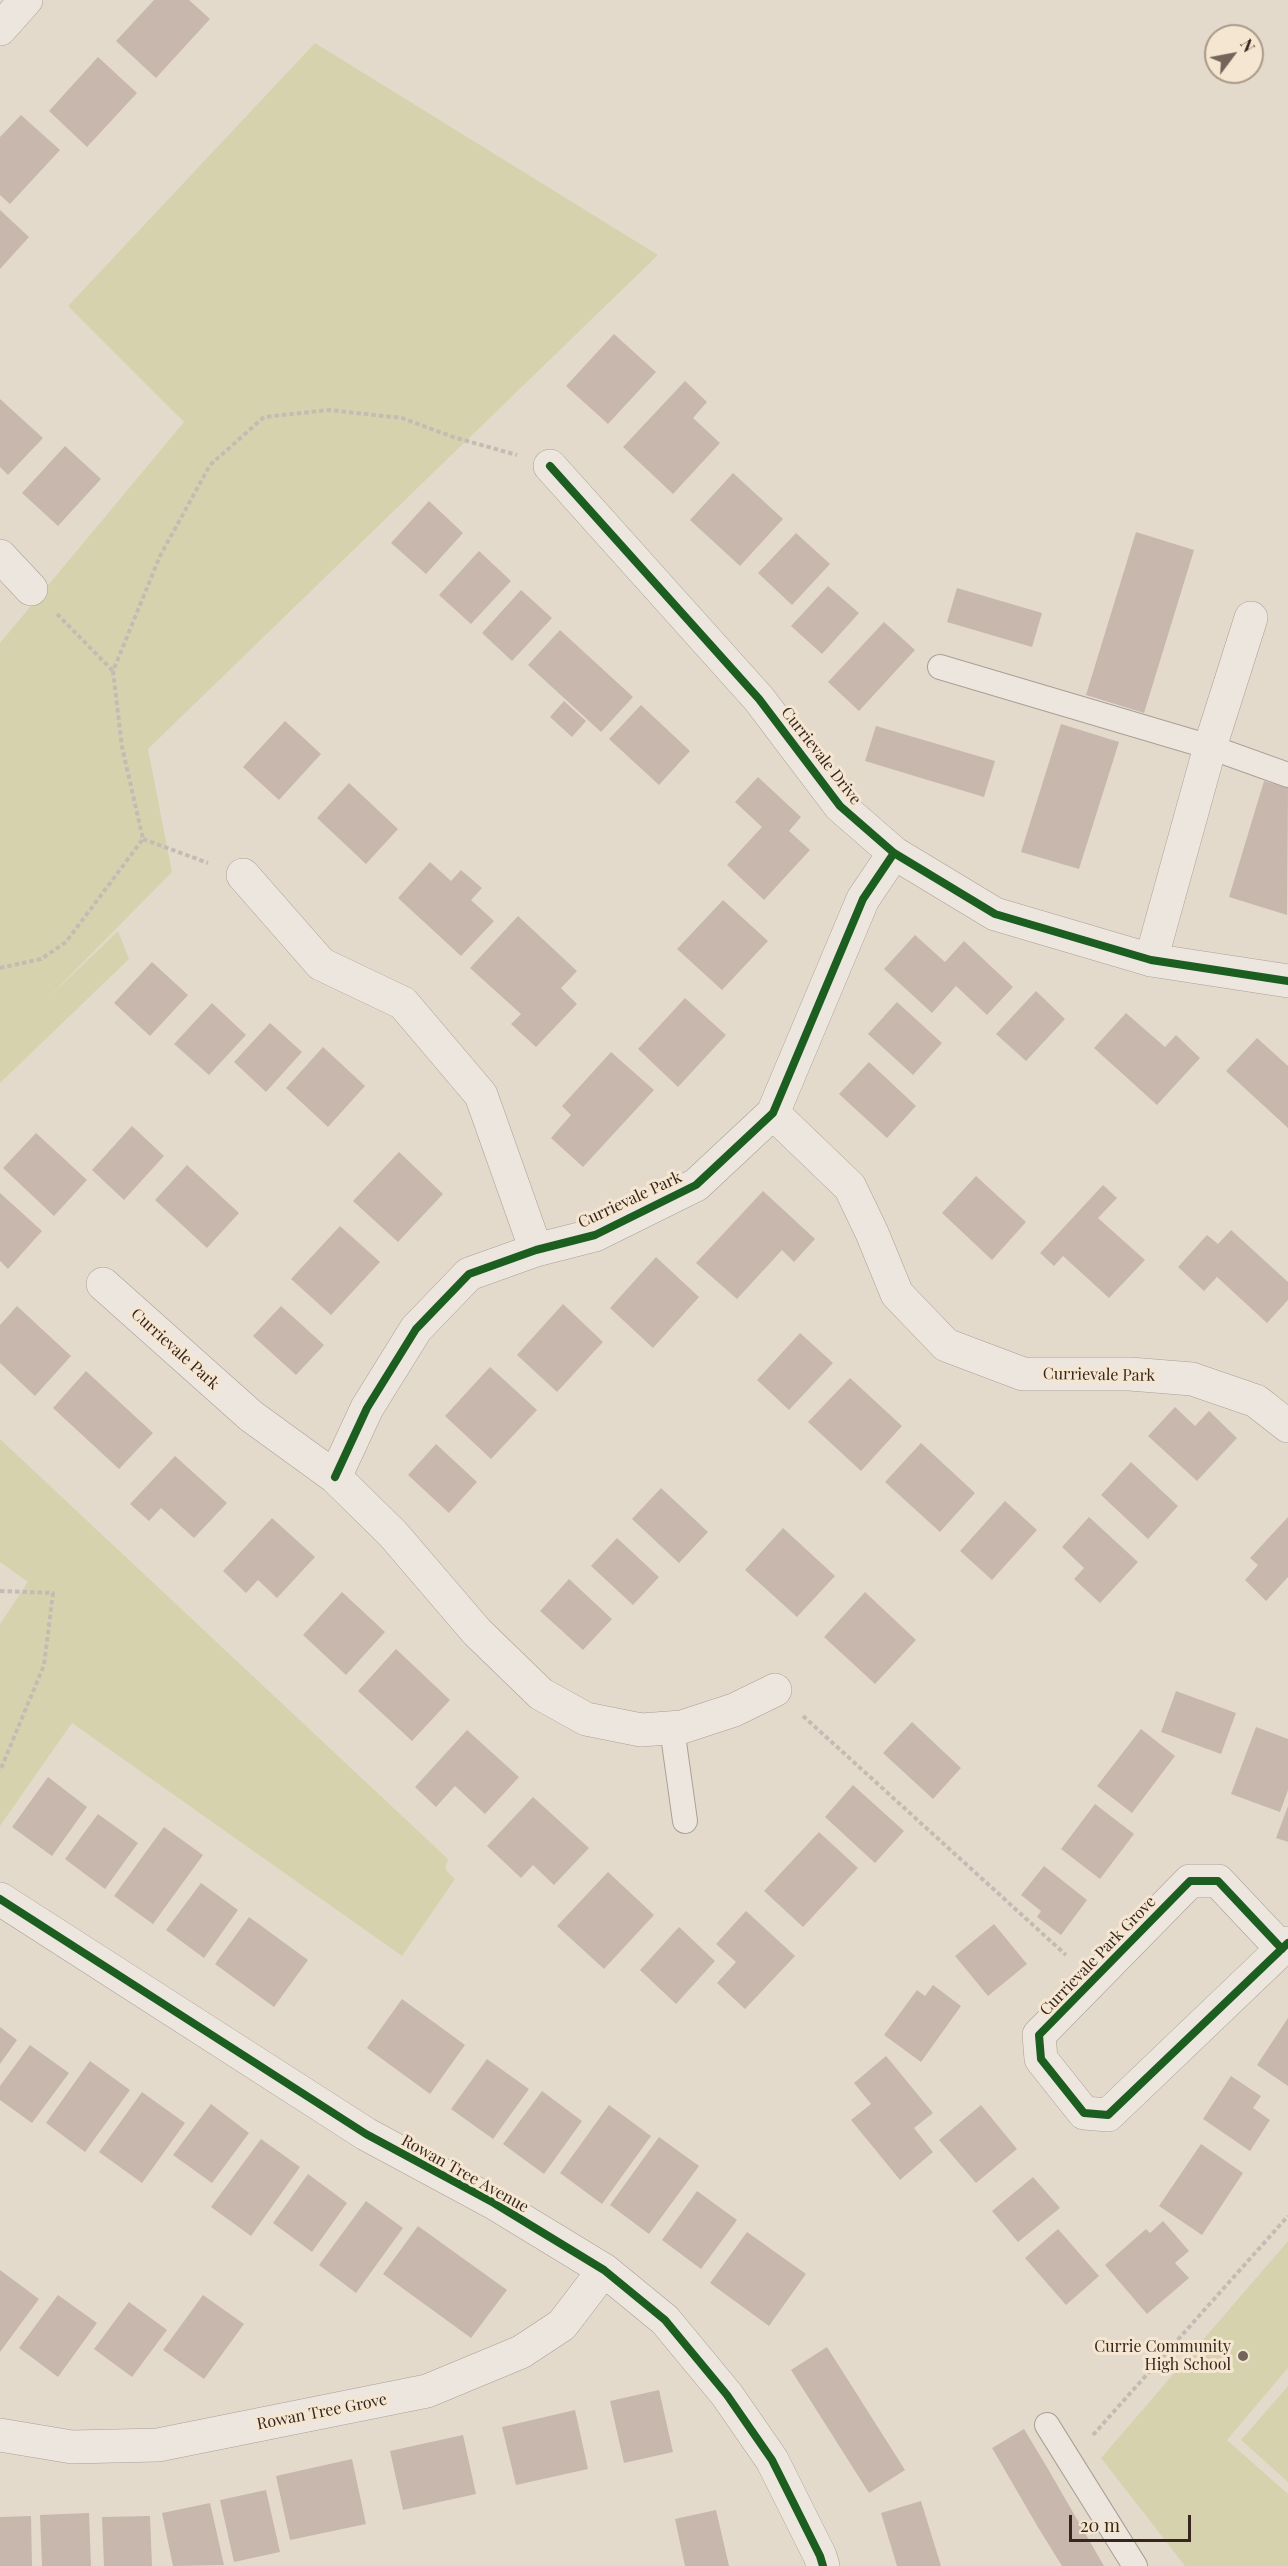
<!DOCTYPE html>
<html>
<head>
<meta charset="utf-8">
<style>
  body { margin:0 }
  #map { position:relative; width:1288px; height:2566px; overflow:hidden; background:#e4dacc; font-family:"Playfair Display",serif }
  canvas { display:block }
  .north { position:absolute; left:1204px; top:24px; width:60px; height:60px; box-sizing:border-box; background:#f5e6d1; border:2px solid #a99989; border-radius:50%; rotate:58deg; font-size:16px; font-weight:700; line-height:24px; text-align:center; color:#37261d }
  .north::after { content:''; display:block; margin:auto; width:21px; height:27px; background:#74655a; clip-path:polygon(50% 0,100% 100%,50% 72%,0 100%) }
  .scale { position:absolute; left:1069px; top:2515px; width:122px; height:27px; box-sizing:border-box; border:3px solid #37261d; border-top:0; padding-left:8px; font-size:18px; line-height:21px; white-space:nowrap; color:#37261d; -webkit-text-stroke:4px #f5e6d1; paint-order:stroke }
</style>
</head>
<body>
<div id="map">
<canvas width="1288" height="2566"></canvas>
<div class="north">N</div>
<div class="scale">20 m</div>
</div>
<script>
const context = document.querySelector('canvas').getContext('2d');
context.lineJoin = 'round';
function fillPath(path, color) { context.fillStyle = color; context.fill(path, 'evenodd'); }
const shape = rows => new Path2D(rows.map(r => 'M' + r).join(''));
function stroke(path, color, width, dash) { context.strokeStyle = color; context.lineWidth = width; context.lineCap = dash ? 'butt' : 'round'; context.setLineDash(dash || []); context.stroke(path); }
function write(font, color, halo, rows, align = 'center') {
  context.font = font + ' "Playfair Display",serif'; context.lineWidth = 6; context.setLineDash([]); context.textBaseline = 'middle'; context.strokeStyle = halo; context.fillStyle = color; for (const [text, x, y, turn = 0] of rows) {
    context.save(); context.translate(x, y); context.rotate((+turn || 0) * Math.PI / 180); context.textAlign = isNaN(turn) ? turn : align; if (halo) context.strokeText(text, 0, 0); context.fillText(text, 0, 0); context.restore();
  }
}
fillPath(shape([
  [315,43,658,255,148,749,172,872,48,998,118,931,129,959,0,1083,0,643,184,422,68,306],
  [0,1439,448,1859,445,1869,455,1879,402,1956,72,1723,0,1826,0,1624,28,1582,0,1562],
  [1288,2241,1288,2368,1227,2440,1288,2494,1288,2566,1185,2566,1101,2458],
  [1288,2386,1288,2482,1241,2440]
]), '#d7d2ae');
fillPath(shape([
  [154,0,189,0,210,19,156,78,116,41],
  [98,57,137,93,87,147,49,111],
  [21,115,60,150,10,204,0,195,0,137],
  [0,210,29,237,0,269],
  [614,334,656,372,608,424,566,386],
  [685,381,707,402,693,418,720,443,673,494,623,447],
  [0,399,43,438,8,475,0,467],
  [65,446,101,479,58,526,22,493],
  [733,473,783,519,740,566,690,520],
  [429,501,463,533,426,574,391,543],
  [1136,532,1194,550,1144,713,1086,695],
  [796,533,830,564,792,605,758,573],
  [479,551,511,581,471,624,439,595],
  [828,586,859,613,822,654,791,626],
  [957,588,1042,613,1032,647,947,622],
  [521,590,552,618,512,661,482,633],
  [884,622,915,650,859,711,828,682],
  [560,630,633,697,601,732,528,665],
  [564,701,586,721,572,737,550,717],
  [641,705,690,751,659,785,609,739],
  [285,721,321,754,279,800,243,767],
  [1061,724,1119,742,1079,869,1021,852],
  [876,726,995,761,984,797,865,761],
  [758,777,801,817,789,831,810,850,764,900,727,865,762,827,735,802],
  [1264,781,1288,788,1287,915,1229,897],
  [349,783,398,829,366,864,317,818],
  [430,862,451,881,461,870,482,888,471,900,494,921,461,956,398,898],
  [723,900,768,941,722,990,677,949],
  [518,916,577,971,561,988,577,1004,536,1047,511,1024,521,1014,470,968],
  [915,935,945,962,964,941,1013,987,987,1015,956,986,932,1013,884,969],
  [152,962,188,995,150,1036,114,1003],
  [1036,991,1065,1019,1026,1061,996,1034],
  [685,998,726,1035,678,1087,638,1049],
  [897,1002,942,1043,913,1075,868,1034],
  [212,1003,246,1035,209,1075,174,1044],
  [1126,1013,1165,1047,1176,1035,1200,1058,1157,1105,1094,1048],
  [270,1023,302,1052,266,1092,234,1062],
  [1257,1038,1288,1066,1288,1128,1226,1071],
  [323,1047,365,1086,328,1127,286,1088],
  [611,1052,654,1090,583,1167,551,1138,571,1115,562,1106],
  [869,1062,916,1106,887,1138,839,1094],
  [132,1126,164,1156,124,1200,92,1170],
  [36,1133,87,1180,54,1216,3,1168],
  [399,1152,443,1194,398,1242,353,1201],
  [187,1165,239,1213,207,1248,155,1200],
  [976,1176,1026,1222,992,1260,942,1213],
  [1103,1185,1117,1198,1098,1218,1145,1260,1109,1298,1063,1256,1054,1266,1040,1253],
  [763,1191,815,1239,794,1262,782,1250,737,1299,696,1263],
  [0,1193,42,1231,8,1269,0,1261],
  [340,1226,380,1262,331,1315,291,1279],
  [1231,1230,1288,1282,1288,1300,1267,1323,1217,1277,1204,1291,1178,1267,1207,1235,1218,1244],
  [656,1257,699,1297,653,1348,610,1308],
  [563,1304,603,1342,557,1392,517,1355],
  [17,1306,71,1356,35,1396,0,1363,0,1325],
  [281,1306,324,1345,296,1375,253,1336],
  [800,1333,833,1363,789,1410,757,1380],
  [490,1367,537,1410,491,1459,445,1416],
  [86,1371,153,1433,119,1469,53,1408],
  [850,1378,902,1426,861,1471,808,1422],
  [1175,1407,1195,1426,1209,1411,1237,1438,1197,1481,1148,1436],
  [921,1443,975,1493,940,1532,885,1482],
  [436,1444,477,1482,449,1513,408,1475],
  [175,1456,227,1503,194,1538,161,1508,149,1521,130,1504],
  [1131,1462,1178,1506,1148,1539,1101,1495],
  [661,1488,708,1532,679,1563,632,1519],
  [1005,1501,1037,1530,992,1580,960,1551],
  [1089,1517,1138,1562,1100,1603,1074,1579,1084,1568,1062,1547],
  [1288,1517,1288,1577,1266,1601,1245,1580,1258,1565,1250,1558],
  [272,1518,315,1557,277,1598,258,1580,246,1593,223,1571],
  [783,1528,835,1576,797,1617,745,1570],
  [617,1538,659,1577,633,1605,591,1566],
  [569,1579,612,1619,583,1650,540,1611],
  [342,1592,385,1632,346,1675,303,1635],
  [865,1592,916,1640,875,1684,824,1637],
  [396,1649,450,1700,412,1741,358,1691],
  [1176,1691,1236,1713,1221,1754,1161,1732],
  [912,1722,961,1768,933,1799,883,1753],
  [1256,1727,1288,1739,1288,1790,1280,1812,1231,1794],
  [1141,1729,1175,1756,1132,1813,1097,1786],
  [467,1730,519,1777,485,1814,455,1786,436,1807,415,1787],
  [48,1777,87,1807,52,1856,12,1827],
  [853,1785,904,1831,875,1863,825,1817],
  [533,1797,589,1848,554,1885,533,1865,521,1878,487,1846],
  [1095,1804,1134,1834,1100,1879,1061,1849],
  [1288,1806,1288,1842,1276,1838],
  [98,1814,138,1843,105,1889,65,1859],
  [164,1827,203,1855,153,1924,114,1896],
  [819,1832,858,1868,803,1927,764,1891],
  [1044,1866,1087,1900,1061,1935,1037,1917,1041,1911,1021,1895],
  [608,1872,654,1915,604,1969,557,1926],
  [201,1883,238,1910,204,1958,166,1930],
  [746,1911,795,1956,745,2009,717,1983,736,1962,716,1944],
  [249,1917,308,1960,274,2007,215,1964],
  [994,1924,1027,1964,988,1996,955,1956],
  [679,1927,715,1961,676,2004,640,1970],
  [933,1985,961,2006,921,2062,884,2035,917,1990,925,1996],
  [402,1999,465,2045,430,2094,367,2048],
  [1288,2018,1288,2086,1257,2065],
  [0,2027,17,2040,0,2064],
  [30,2045,69,2073,32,2123,0,2100,0,2086],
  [886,2056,933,2113,914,2128,933,2152,900,2180,851,2120,871,2104,854,2083],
  [487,2059,529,2089,493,2139,451,2109],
  [90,2061,130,2090,85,2152,46,2123],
  [1231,2076,1261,2096,1253,2108,1270,2120,1250,2151,1203,2119],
  [542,2091,582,2121,544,2174,503,2144],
  [142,2092,185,2123,142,2183,99,2152],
  [211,2104,249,2133,212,2183,173,2155],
  [609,2105,651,2136,602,2204,560,2173],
  [981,2105,1017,2149,976,2183,939,2140],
  [659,2137,699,2166,649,2234,610,2205],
  [261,2139,300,2167,251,2236,211,2207],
  [1201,2144,1243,2173,1202,2235,1159,2206],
  [308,2174,347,2203,312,2252,273,2223],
  [1033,2177,1060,2208,1018,2242,992,2211],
  [697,2191,737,2220,701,2269,662,2240],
  [366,2201,403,2228,356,2293,319,2265],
  [1163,2221,1189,2251,1175,2263,1189,2278,1147,2314,1105,2265,1146,2229,1150,2233],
  [418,2226,507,2290,471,2338,383,2274],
  [1058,2229,1099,2276,1066,2305,1025,2258],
  [747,2232,806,2274,769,2326,710,2283],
  [0,2270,39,2299,0,2352],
  [58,2295,97,2323,58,2377,19,2348],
  [203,2295,244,2324,204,2379,163,2350],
  [129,2302,167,2330,132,2377,94,2349],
  [827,2347,905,2470,869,2493,791,2370],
  [659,2390,673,2452,624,2463,610,2401],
  [575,2410,588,2469,516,2485,502,2427],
  [1024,2429,1048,2469,1104,2566,1062,2566,1039,2529,992,2448],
  [463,2435,476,2494,403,2510,390,2451],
  [352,2459,366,2524,290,2540,276,2476],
  [266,2490,280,2552,234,2562,220,2500],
  [921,2501,941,2566,897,2566,881,2513],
  [210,2503,224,2565,173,2566,162,2513],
  [716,2510,729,2566,685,2566,675,2519],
  [89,2513,91,2566,42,2566,40,2515],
  [31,2516,32,2566,0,2566,0,2517],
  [150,2516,152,2566,104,2566,102,2517]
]), '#c7b7ad');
const lane = shape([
  [940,667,1210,747,1288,775],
  [672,1728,685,1821],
  [1047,2425,1135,2566]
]);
const street = shape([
  [0,29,26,0],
  [550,466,759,699,840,806,894,853,995,914,1151,960,1288,981],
  [0,556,31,589],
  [243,875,321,964,403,1003,481,1095,536,1250],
  [1151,960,1210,747,1251,618],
  [773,1113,850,1187,872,1233,897,1294,946,1345,1023,1374,1130,1374,1192,1379,1256,1401,1288,1426],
  [103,1284,251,1416,335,1477,393,1534,477,1632,541,1694,586,1719,641,1730,682,1727,734,1710,775,1690],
  [335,1477,367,1408,416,1329,469,1274,536,1250,595,1235,696,1185,773,1113,863,899,894,853],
  [0,1899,366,2134,494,2203,604,2270,665,2320,727,2395,772,2460,820,2556,823,2566],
  [1282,1949,1218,1881,1190,1881,1039,2035,1041,2059,1084,2113,1108,2115,1288,1943],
  [0,2435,72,2447,158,2445,427,2391,521,2352,562,2325,604,2270]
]);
stroke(lane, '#a99f95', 26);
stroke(street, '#a99f95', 34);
stroke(shape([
  [57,614,113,671],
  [143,839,208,863],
  [0,968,41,959,66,942,143,839,122,747,113,671,160,556,210,465,264,417,329,410,402,418,453,437,517,455],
  [0,1591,53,1593,44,1665,0,1771],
  [803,1716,1066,1955],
  [1093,2435,1288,2216]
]), '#c4bcb4', 4, [4.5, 3]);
stroke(lane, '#ece6de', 24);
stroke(street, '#ece6de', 33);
stroke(shape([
  [550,466,759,699,840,806,894,853,995,914,1151,960,1288,981],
  [335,1477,367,1408,416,1329,469,1274,536,1250,595,1235,696,1185,773,1113,863,899,894,853],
  [0,1899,366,2134,494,2203,604,2270,665,2320,727,2395,772,2460,820,2556,823,2566],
  [1282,1949,1218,1881,1190,1881,1039,2035,1041,2059,1084,2113,1108,2115,1288,1943]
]), '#1b5e20', 8);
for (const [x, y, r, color] of [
  [1243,2356,6,"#74655a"]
]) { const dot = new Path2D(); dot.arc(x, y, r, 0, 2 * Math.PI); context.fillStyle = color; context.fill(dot); stroke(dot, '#f5e6d1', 2); }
write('16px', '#37261d', '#f5e6d1', [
  ["Currievale Drive",821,756,52],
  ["Currievale Park",630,1200,-25],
  ["Currievale Park",175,1349,42],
  ["Currievale Park",1099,1375,1],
  ["Currievale Park Grove",1098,1956,-46],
  ["Rowan Tree Avenue",465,2174,29],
  ["Rowan Tree Grove",322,2412,-11]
]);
write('16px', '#37261d', '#f5e6d1', [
  ["Currie Community",1231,2347],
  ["High School",1231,2365]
], 'right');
</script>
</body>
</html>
